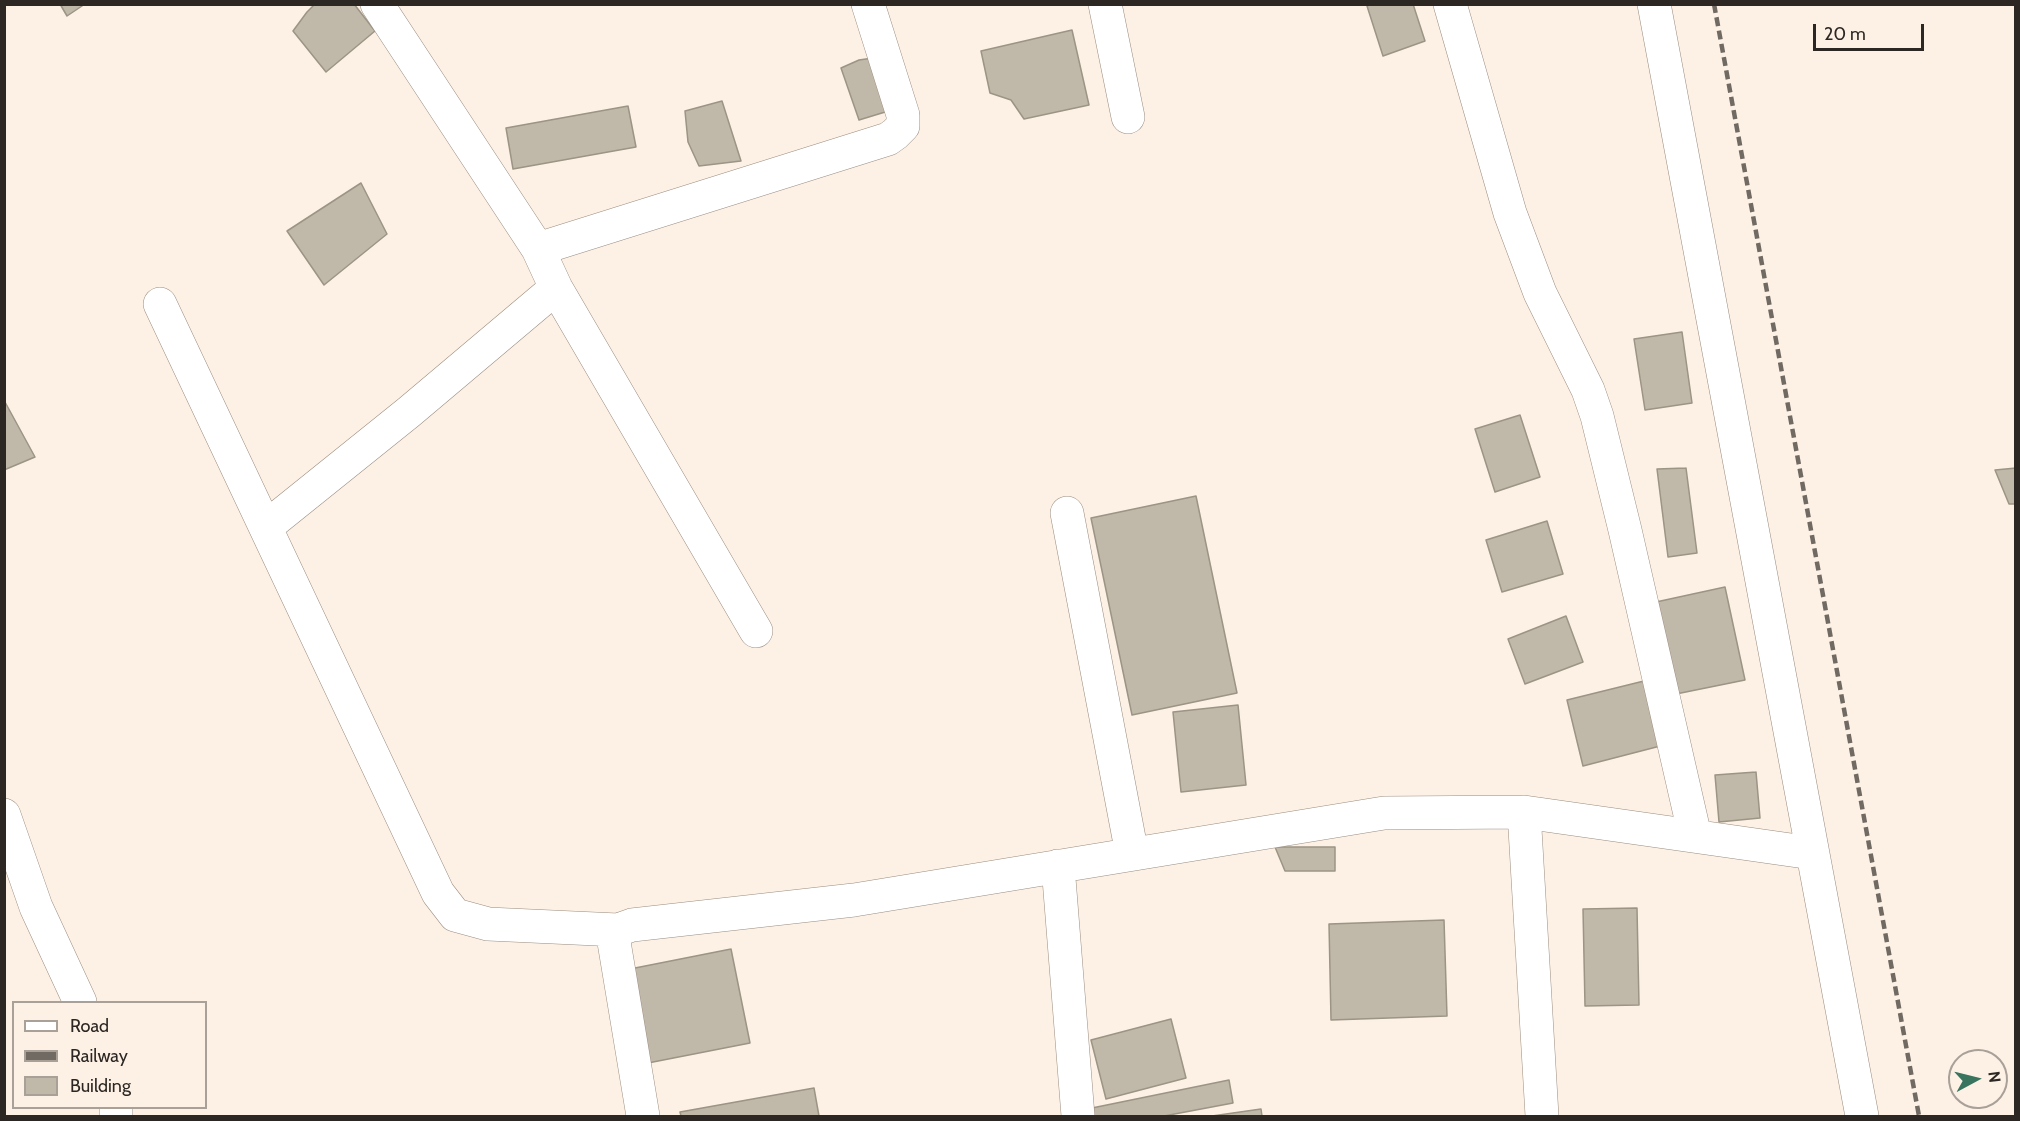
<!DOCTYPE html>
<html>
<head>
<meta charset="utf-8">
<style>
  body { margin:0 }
  #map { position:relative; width:2020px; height:1121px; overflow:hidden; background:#fdf1e6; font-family:Cabin,sans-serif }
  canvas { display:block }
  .frame { position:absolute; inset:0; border:6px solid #2c2722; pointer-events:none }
  .legend { position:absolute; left:12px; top:1001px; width:195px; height:108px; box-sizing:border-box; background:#fdf1e6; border:2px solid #a9a098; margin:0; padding:8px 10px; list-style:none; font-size:18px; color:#2c2722 }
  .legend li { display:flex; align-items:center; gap:12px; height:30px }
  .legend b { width:30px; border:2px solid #a9a098 }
  .north { position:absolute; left:1948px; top:1049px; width:60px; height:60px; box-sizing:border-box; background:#fdf1e6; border:2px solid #a9a098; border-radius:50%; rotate:83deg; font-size:16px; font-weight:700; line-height:24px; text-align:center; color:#2c2722 }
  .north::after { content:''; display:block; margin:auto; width:21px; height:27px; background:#39745e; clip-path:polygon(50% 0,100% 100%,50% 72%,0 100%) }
  .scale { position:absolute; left:1813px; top:24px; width:111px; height:27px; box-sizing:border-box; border:3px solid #2c2722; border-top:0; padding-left:8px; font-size:18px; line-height:21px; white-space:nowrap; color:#2c2722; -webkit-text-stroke:4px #fdf1e6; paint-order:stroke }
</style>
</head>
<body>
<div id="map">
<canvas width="2020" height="1121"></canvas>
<div class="frame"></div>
<ul class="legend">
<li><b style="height:8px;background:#fff"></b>Road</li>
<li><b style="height:8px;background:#716a63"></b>Railway</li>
<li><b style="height:16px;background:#c0b8a8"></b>Building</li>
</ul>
<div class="north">N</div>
<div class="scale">20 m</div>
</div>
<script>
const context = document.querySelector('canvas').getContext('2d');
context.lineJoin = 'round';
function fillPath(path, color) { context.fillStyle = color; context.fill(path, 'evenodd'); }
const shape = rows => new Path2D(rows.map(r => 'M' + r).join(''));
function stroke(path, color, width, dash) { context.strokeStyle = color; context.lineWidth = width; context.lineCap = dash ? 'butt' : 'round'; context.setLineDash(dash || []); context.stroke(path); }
const building = shape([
  [60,4,85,4,67,16,60,4],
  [315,4,354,4,375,31,326,72,293,31,307,12,315,4],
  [1372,4,1413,4,1425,41,1383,56,1367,6,1372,4],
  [1072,30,1089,105,1024,119,1011,100,990,93,981,51,1072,30],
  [873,58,895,109,859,120,841,68,859,60,873,58],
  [722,101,741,161,699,166,688,142,685,111,722,101],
  [628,106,636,147,513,169,506,128,628,106],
  [361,183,387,234,324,285,287,231,361,183],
  [1682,332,1692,403,1645,410,1634,339,1682,332],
  [5,402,35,457,4,470,4,402,5,402],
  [1520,415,1540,477,1495,492,1475,429,1520,415],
  [1686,468,1697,553,1668,557,1657,469,1686,468],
  [2016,468,2016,504,2009,504,1995,470,2016,468],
  [1196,496,1237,693,1132,715,1091,518,1196,496],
  [1547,521,1563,574,1502,592,1486,540,1547,521],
  [1725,587,1745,680,1676,694,1656,602,1725,587],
  [1566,616,1583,662,1525,684,1508,639,1566,616],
  [1652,679,1668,744,1583,766,1567,700,1652,679],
  [1238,705,1246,785,1181,792,1173,712,1238,705],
  [1756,772,1760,818,1719,822,1715,775,1756,772],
  [1275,847,1335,847,1335,871,1285,871,1275,847],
  [1637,908,1639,1005,1585,1006,1583,909,1637,908],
  [1444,920,1447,1016,1331,1020,1329,924,1444,920],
  [731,949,750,1043,648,1063,630,969,731,949],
  [1171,1019,1186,1078,1106,1099,1091,1040,1171,1019],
  [1229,1080,1233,1103,1164,1116,1094,1116,1092,1108,1229,1080],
  [814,1088,819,1116,681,1116,680,1112,814,1088],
  [1261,1109,1262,1116,1212,1116,1261,1109]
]);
fillPath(building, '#c0b8a8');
stroke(building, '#9c9484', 1.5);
const minor = shape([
  [377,4,538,249,556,288,756,631],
  [1105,4,1128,117],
  [1450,4,1510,213,1540,293,1588,390,1597,416,1625,530,1695,836],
  [1654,4,1862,1116],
  [538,249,888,139,895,134,903,126,903,115,868,4],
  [160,304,438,893,455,915,488,924,618,930],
  [1067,513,1132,854],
  [266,527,409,412,556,288],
  [1524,812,1542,1116],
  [4,815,36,907,80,1002],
  [1058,866,1078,1116],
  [116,1108,116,1116],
  [643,1116,614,942,618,930,632,925,854,900,1384,813,1524,812,1812,853]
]);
stroke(minor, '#9b8d80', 34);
stroke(minor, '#fff', 33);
stroke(shape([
  [1714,4,1919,1116]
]), '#716a63', 4.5, [9, 4.5]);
</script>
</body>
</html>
